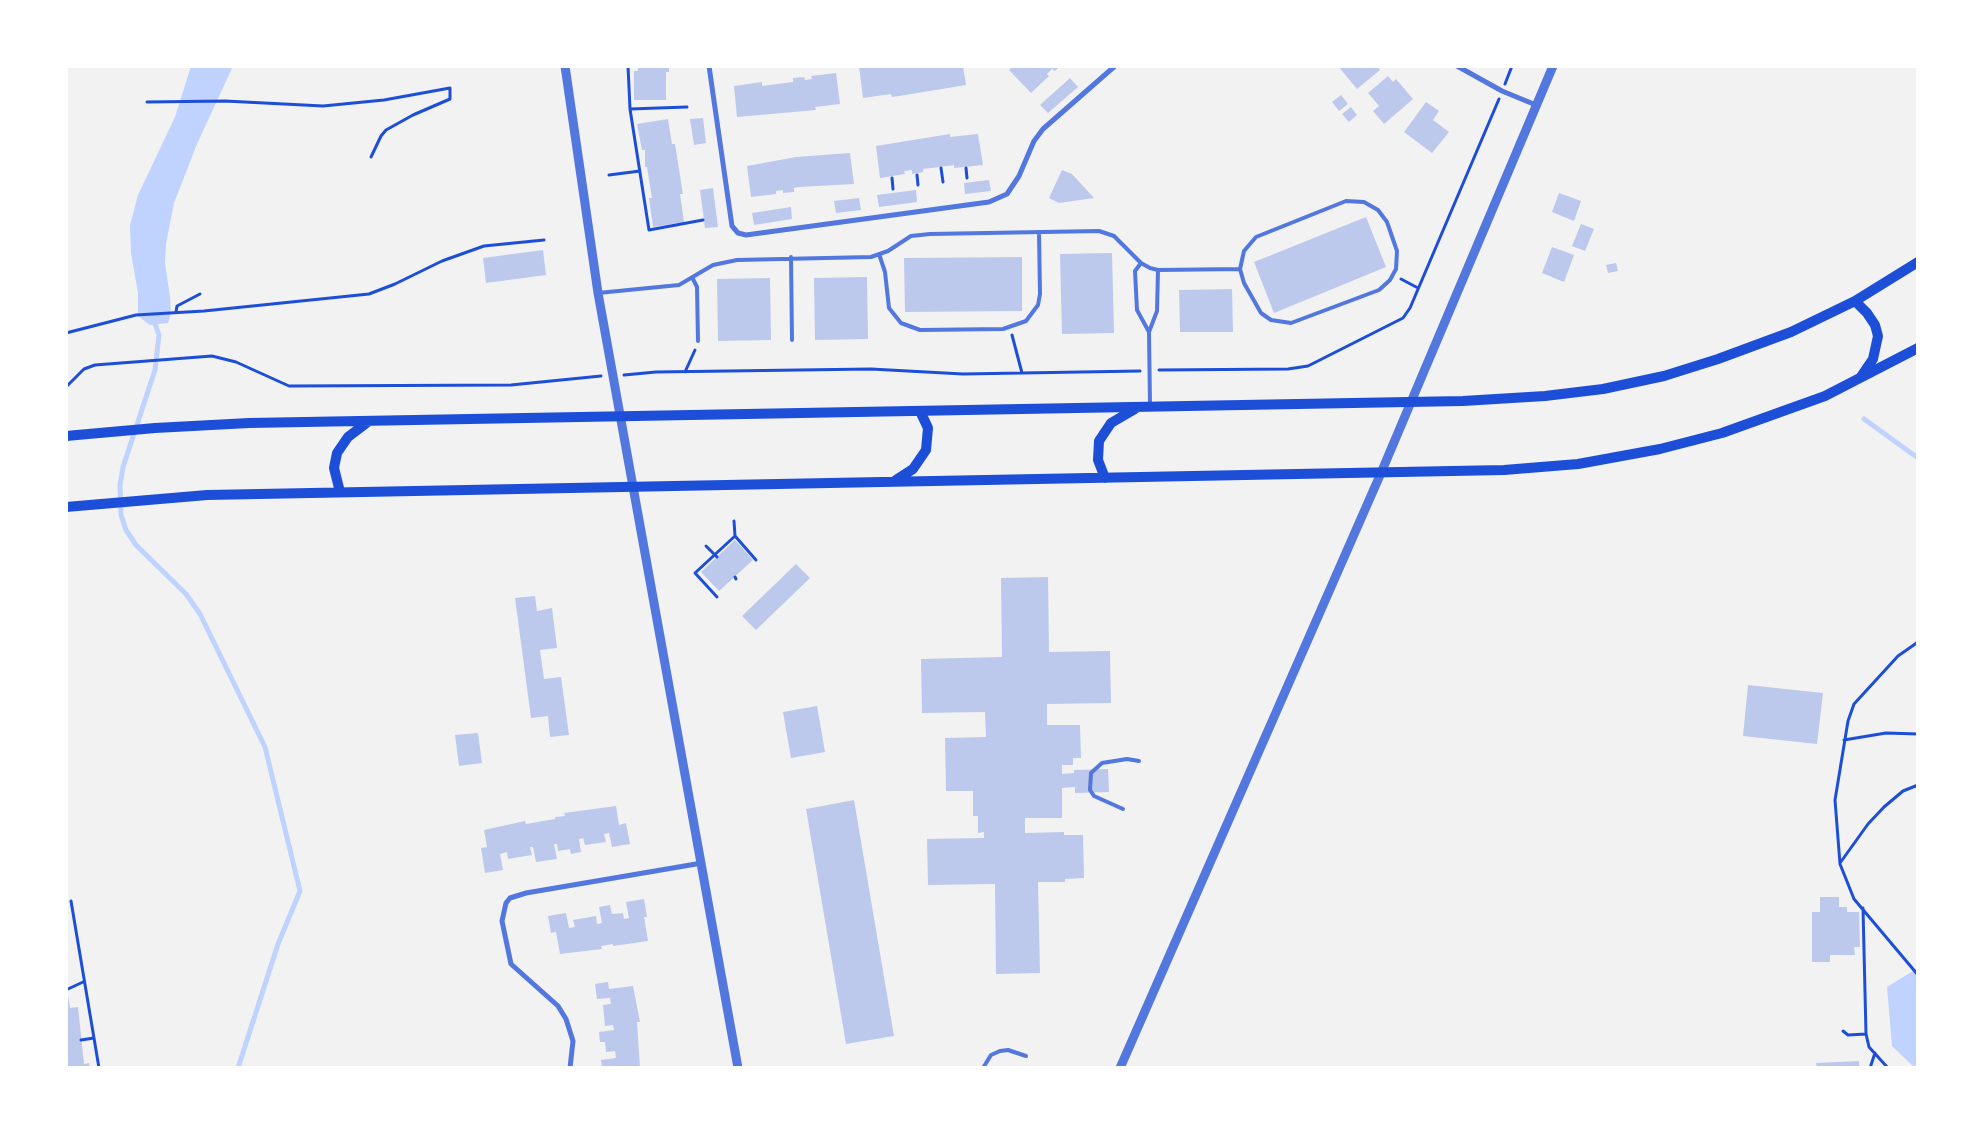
<!DOCTYPE html>
<html>
<head>
<meta charset="utf-8">
<style>
  body { margin:0 }
  #map { position:relative; width:1984px; height:1134px; overflow:hidden; background:#f2f2f2; font-family:"Crimson Pro",serif }
  canvas { display:block }
  .frame { position:absolute; inset:0; border:68px solid #fff; pointer-events:none }
</style>
</head>
<body>
<div id="map">
<canvas width="1984" height="1134"></canvas>
<div class="frame"></div>
</div>
<script>
const context = document.querySelector('canvas').getContext('2d');
context.lineJoin = 'round';
function fillPath(path, color) { context.fillStyle = color; context.fill(path, 'evenodd'); }
const shape = rows => new Path2D(rows.map(r => 'M' + r).join(''));
function stroke(path, color, width, dash) { context.strokeStyle = color; context.lineWidth = width; context.lineCap = dash ? 'butt' : 'round'; context.setLineDash(dash || []); context.stroke(path); }
fillPath(shape([
  [191,66,233,66,197,144,174,203,166,244,165,263,170,297,171,313,168,323,150,325,138,316,138,293,131,253,130,225,138,195,175,117],
  [1918,968,1918,1068,1915,1068,1892,1046,1887,987]
]), '#bfd3fe');
stroke(shape([
  [154,321,159,335,155,370,123,467,120,485,121,515,126,530,136,545,186,594,200,614,265,747,300,891,278,944,238,1068],
  [1864,419,1918,458]
]), '#bfd3fe', 5);
fillPath(shape([
  [638,66,669,66,669,72,666,72,666,100,634,100,634,71,638,71],
  [859,66,963,66,966,85,905,95,892,97,891,94,863,98],
  [1013,66,1060,66,1055,71,1052,69,1047,74,1049,76,1031,93,1009,70],
  [1338,66,1377,66,1380,70,1357,89],
  [836,73,840,104,815,107,816,110,737,117,734,86,762,82,762,86,777,84,793,82,793,78,804,77,805,80,812,79,811,76],
  [1388,76,1393,82,1396,79,1413,99,1384,124,1373,111,1379,106,1368,93],
  [1070,78,1078,87,1048,113,1040,105],
  [1341,95,1348,104,1339,111,1332,102],
  [1426,102,1439,111,1433,120,1449,132,1432,153,1404,132],
  [1351,107,1357,115,1349,122,1342,114],
  [703,118,706,143,694,145,690,119],
  [668,119,672,144,675,144,683,194,680,194,684,222,653,227,649,198,652,198,647,167,645,167,645,150,642,150,637,124],
  [950,134,950,137,978,134,983,165,954,168,954,165,939,167,923,169,923,172,912,174,912,170,904,171,905,174,880,178,876,146],
  [850,153,854,184,799,187,794,188,794,192,783,193,783,190,776,191,776,194,751,197,747,166,796,157],
  [1062,170,1072,174,1094,198,1059,203,1049,198],
  [989,180,991,191,965,194,964,183],
  [713,188,718,227,705,228,700,190],
  [916,190,917,202,879,207,877,195],
  [1559,193,1581,201,1574,221,1552,212],
  [859,198,861,210,836,213,834,201],
  [791,207,792,219,754,225,752,213],
  [1366,217,1386,267,1274,313,1254,262],
  [1581,224,1594,229,1585,251,1572,246],
  [1552,247,1574,255,1564,282,1542,273],
  [543,250,546,275,486,283,483,258],
  [1112,253,1114,333,1062,334,1060,254],
  [1022,257,1022,311,905,312,904,258],
  [1616,263,1618,271,1608,273,1606,265],
  [867,277,868,339,815,340,814,278],
  [770,278,771,340,718,341,717,279],
  [1232,289,1233,332,1180,332,1179,290],
  [735,540,753,560,719,591,701,572],
  [796,564,810,578,756,630,742,616],
  [1048,577,1049,652,1110,651,1111,703,1047,704,1047,725,1080,725,1081,758,1073,758,1073,765,1062,765,1062,774,1074,773,1074,770,1108,769,1109,792,1075,793,1075,787,1062,788,1062,818,1025,818,1025,833,1064,832,1064,835,1083,835,1084,878,1065,879,1065,882,1038,882,1040,973,996,974,995,884,928,885,927,839,984,838,984,832,978,833,978,816,973,816,973,791,946,791,945,738,986,737,985,712,922,713,921,659,1002,657,1001,578],
  [535,596,537,611,552,608,557,648,540,650,544,679,561,677,569,735,550,737,548,716,531,718,515,598],
  [1748,685,1823,693,1817,744,1743,736],
  [817,706,825,752,791,758,783,712],
  [478,733,482,763,459,766,455,735],
  [854,800,894,1036,846,1044,806,809],
  [616,806,619,825,626,823,630,844,612,847,609,833,604,834,606,842,585,845,583,838,579,839,581,852,571,854,570,849,558,851,557,844,554,844,557,859,536,862,533,847,530,847,532,855,508,859,507,852,500,854,503,870,485,873,481,848,487,847,484,830,525,821,526,824,555,819,555,817,565,816,564,813],
  [1820,897,1839,897,1839,907,1847,907,1847,912,1859,912,1860,947,1854,947,1855,955,1830,955,1830,962,1812,962,1812,912,1820,912],
  [644,899,647,917,644,917,648,941,613,946,613,944,601,946,602,949,560,954,556,932,551,933,548,916,566,913,569,928,575,927,573,920,596,916,597,924,602,923,599,907,610,905,612,914,623,913,624,919,629,918,626,902],
  [608,982,609,989,633,986,640,1022,637,1022,640,1068,602,1068,601,1060,616,1058,615,1051,606,1052,605,1042,600,1042,599,1032,614,1030,613,1025,605,1026,603,1005,611,1004,610,998,597,999,595,984],
  [66,983,70,1008,78,1007,84,1064,89,1063,90,1068,66,1068],
  [1859,1061,1859,1068,1817,1068,1816,1063]
]), '#bdc9ec');
stroke(shape([
  [628,66,630,109,649,230,703,220],
  [1505,84,1512,66],
  [147,102,225,101,323,106,384,100,450,88,450,99,413,115,386,130,381,136,371,157],
  [630,109,687,107],
  [941,168,943,182],
  [966,168,967,178],
  [609,175,640,171],
  [917,175,918,185],
  [892,178,893,189],
  [1401,279,1418,288],
  [176,312,177,306,200,294],
  [66,333,136,315,204,311,369,294,395,284,442,261,484,246,544,240],
  [1012,335,1022,373],
  [1159,370,1288,369,1308,366,1403,318,1410,308,1499,99],
  [685,372,695,350],
  [624,375,656,372,871,369,963,374,1140,371],
  [66,387,84,369,95,365,212,356,236,362,289,386,511,385,601,376],
  [734,521,735,536],
  [706,546,717,557],
  [735,577,736,579],
  [717,597,695,573,735,536,756,560],
  [1918,642,1898,656,1854,704,1848,721,1835,800,1840,864,1854,899,1918,975],
  [1844,740,1886,733,1918,734],
  [1840,863,1868,824,1884,807,1903,791,1918,785],
  [71,901,99,1068],
  [1863,908,1866,1034,1869,1047,1888,1068],
  [68,989,83,982],
  [1843,1031,1848,1035,1866,1034],
  [81,1040,94,1038],
  [1870,1068,1875,1053]
]), '#1d4ed8', 3);
stroke(shape([
  [879,254,885,272,889,308,901,323,920,330,1003,329,1026,321,1038,305,1040,294,1039,232],
  [791,257,792,340],
  [1141,263,1135,271,1137,310,1149,332],
  [693,279,697,287,698,341],
  [598,293,679,285,713,265,737,260,871,257,888,251,911,236,930,234,1099,231,1114,236,1141,263,1150,268,1158,270,1240,269,1244,251,1256,237,1346,201,1364,202,1378,210,1387,222,1397,251,1396,269,1390,280,1379,290,1291,323,1271,320,1261,313,1244,283,1240,269],
  [1150,405,1149,332,1157,311,1158,270],
  [1123,809,1094,796,1090,790,1091,773,1102,763,1127,759,1139,761],
  [983,1068,991,1055,1000,1051,1008,1050,1026,1056]
]), '#5277de', 4);
stroke(shape([
  [709,66,732,226,738,233,746,235,989,202,1007,194,1019,176,1034,141,1043,129,1115,66],
  [1457,66,1502,91,1536,105],
  [570,1068,573,1041,566,1019,558,1006,511,964,502,921,506,903,510,898,526,893,702,863]
]), '#5277de', 5);
stroke(shape([
  [565,66,598,293,738,1068],
  [1120,1068,1381,473,1553,66]
]), '#5277de', 9);
stroke(shape([
  [1855,301,1867,313,1875,325,1878,336,1873,359,1860,378],
  [66,436,155,428,249,423,1463,401,1545,396,1603,389,1664,376,1718,359,1791,332,1855,301,1918,262],
  [1105,478,1098,460,1099,441,1111,423,1135,409],
  [896,480,913,469,926,450,928,428,920,411],
  [340,492,334,468,337,453,348,437,369,421],
  [66,507,207,495,1504,470,1578,464,1660,449,1722,433,1825,396,1918,348]
]), '#1d4ed8', 10);
</script>
</body>
</html>
